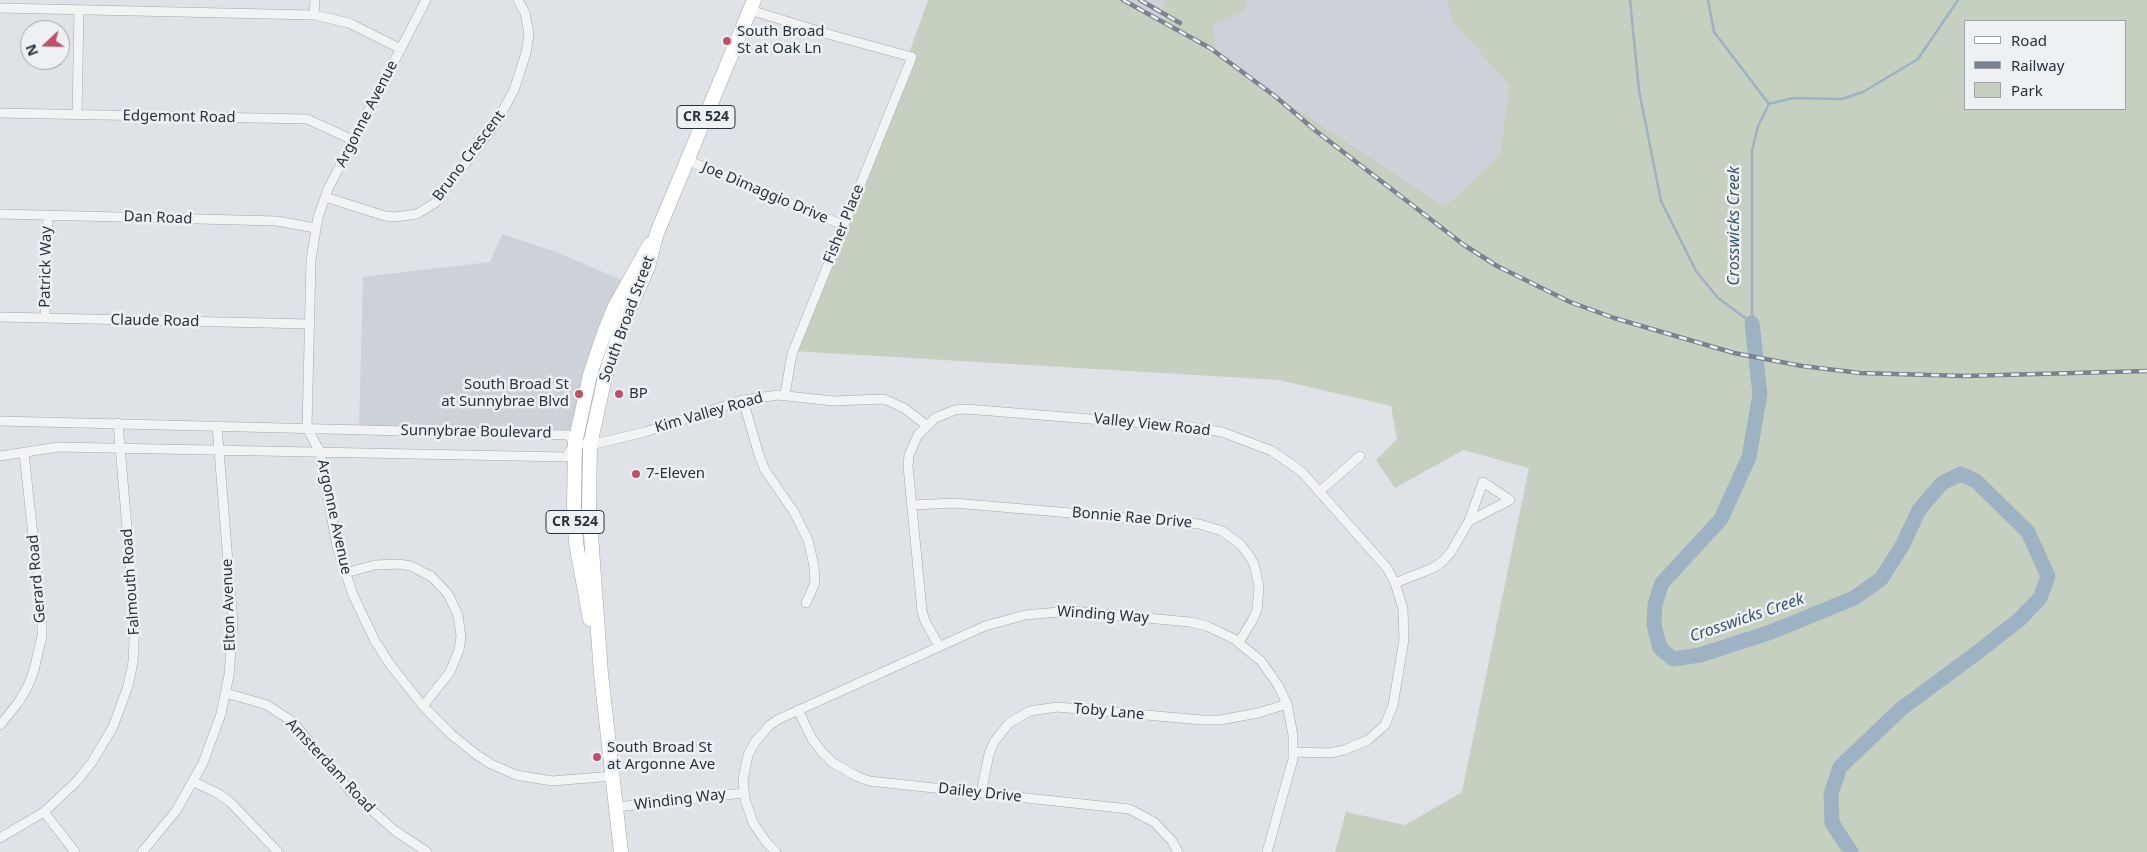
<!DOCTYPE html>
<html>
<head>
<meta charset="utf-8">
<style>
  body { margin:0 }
  #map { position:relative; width:2147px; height:852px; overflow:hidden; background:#dfe2e7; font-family:"Noto Sans",sans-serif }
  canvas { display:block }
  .legend { position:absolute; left:1964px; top:20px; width:162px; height:90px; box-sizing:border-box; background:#eef1f4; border:1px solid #a0a5aa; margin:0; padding:6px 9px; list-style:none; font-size:15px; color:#2a323c }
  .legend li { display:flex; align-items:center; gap:10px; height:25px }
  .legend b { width:25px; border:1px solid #a0a5aa }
  .north { position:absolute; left:20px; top:20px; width:50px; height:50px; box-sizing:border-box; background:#eef1f4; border:1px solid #a0a5aa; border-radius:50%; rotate:249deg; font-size:14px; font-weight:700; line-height:20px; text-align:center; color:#2a323c }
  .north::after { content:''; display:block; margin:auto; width:18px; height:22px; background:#bf5069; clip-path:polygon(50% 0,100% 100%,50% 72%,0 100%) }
</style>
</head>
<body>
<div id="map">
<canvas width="2147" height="852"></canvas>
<ul class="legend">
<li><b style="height:6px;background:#fff"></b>Road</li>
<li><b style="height:6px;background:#7a838e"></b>Railway</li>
<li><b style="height:14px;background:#c6d0c1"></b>Park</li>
</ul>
<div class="north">N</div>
</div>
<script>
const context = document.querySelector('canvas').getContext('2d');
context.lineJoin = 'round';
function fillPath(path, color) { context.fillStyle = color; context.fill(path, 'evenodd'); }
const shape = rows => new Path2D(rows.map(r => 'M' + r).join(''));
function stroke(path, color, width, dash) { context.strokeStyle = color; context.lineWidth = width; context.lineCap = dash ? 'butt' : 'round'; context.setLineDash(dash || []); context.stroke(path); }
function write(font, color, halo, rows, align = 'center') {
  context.font = font + ' "Noto Sans",sans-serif'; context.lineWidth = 5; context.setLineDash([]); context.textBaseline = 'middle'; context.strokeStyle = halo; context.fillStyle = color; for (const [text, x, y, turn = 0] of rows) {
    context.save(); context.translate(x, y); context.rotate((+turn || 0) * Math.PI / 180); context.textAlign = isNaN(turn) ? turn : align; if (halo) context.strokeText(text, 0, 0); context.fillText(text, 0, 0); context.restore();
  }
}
fillPath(shape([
  [1127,0,1164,0,1165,21,1128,1],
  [1248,0,1447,0,1452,21,1509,83,1500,155,1446,208,1217,56,1213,25,1243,12],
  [502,234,553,251,627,282,615,306,575,443,568,435,359,429,363,277,490,262]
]), '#cdd2d8');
fillPath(shape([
  [928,0,1127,0,1164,21,1164,0,1248,0,1243,12,1213,25,1217,56,1445,207,1500,155,1509,84,1452,21,1447,0,1799,0,1800,3,1801,0,2147,0,2147,852,1335,852,1346,812,1405,825,1462,792,1529,468,1463,450,1395,488,1376,460,1397,439,1391,406,1279,380,793,351,890,107],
  [1966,21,2126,21,2126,109,1966,109]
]), '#c6d0c1');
stroke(shape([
  [1630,0,1639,90,1661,201,1696,271,1718,298,1752,323],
  [1708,0,1714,32,1769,104],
  [1752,323,1752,151,1758,126,1769,104,1793,98,1842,99,1863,92,1918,59,1958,0]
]), '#9db3c3', 2.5);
stroke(shape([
  [1752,323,1760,394,1749,457,1721,519,1662,583,1655,604,1654,625,1660,648,1673,659,1700,655,1771,632,1854,598,1881,579,1902,546,1919,510,1942,483,1961,474,1976,481,2028,532,2048,576,2040,598,2020,619,1982,649,1901,709,1840,767,1831,794,1832,823,1851,852]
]), '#9db3c3', 15);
const street = shape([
  [426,0,328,189,318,217,311,260,307,428,320,452,337,547,353,595,375,641,389,663,423,706,452,735,477,755,491,764,516,775,552,781,613,776],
  [0,8,314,15,349,23,401,49],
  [750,10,831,35,912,57,792,354,785,394],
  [314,15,315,0],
  [0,113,307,119,353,140],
  [77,115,79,10],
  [687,160,843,225],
  [325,197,385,216,395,217,417,214,435,203,495,125,514,90,526,53,529,34,525,13,518,0],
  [0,214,277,221,315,228],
  [0,317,310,324],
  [45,318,48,215],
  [743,400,759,455,765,470,794,512,808,540,814,566,815,583,806,603],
  [0,421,568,435,575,443],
  [575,443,590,445,645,432,743,400,778,395,833,401,884,399,904,408,926,425],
  [0,456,58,447,566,457,574,445],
  [1483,482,1510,500,1469,521,1483,482],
  [1319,492,1360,456],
  [912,505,954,503,1199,524,1222,531,1240,544,1248,554,1254,564,1259,587,1257,610,1252,621,1239,642],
  [345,573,375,565,399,564,411,566,432,577,448,594,458,615,461,637,459,650,450,672,423,706],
  [1395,583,1433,568,1443,561,1451,552,1469,521],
  [939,646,925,621,922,611,908,466,909,455,918,435,935,418,955,410,966,409,1189,427,1222,432,1272,451,1302,472,1387,568,1395,583,1403,609,1404,640,1393,705,1385,725,1368,740,1344,750,1330,753,1293,752],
  [226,693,267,705,293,722,350,791,394,830,427,852],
  [798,710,812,739,822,752,832,762,856,776,869,781,1129,809,1154,822,1172,841,1178,852],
  [0,725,18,703,28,686,34,670,42,636,42,618,24,453],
  [194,782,219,794,230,802,278,852],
  [981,793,989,754,994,742,1009,723,1030,711,1057,707,1202,720,1220,720,1258,713,1287,704],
  [616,807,744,793],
  [44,812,75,852],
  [0,838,44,812,77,781,92,762,113,727,128,686,133,662,135,621,118,423],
  [142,852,176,811,203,763,221,714,229,675,233,623,217,426],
  [776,852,767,843,753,823,745,799,743,780,748,755,755,742,770,725,779,719,985,626,1025,615,1070,611,1190,622,1207,626,1234,639,1261,661,1278,685,1287,704,1293,735,1293,759,1267,852]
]);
const primary = shape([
  [590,619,576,543,574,505,575,443,590,375,604,333,615,306,650,244],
  [621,852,601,674,589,507,590,445,605,377,620,330,648,267,657,233,754,0]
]);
stroke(street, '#a5aab0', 10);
stroke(primary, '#a0a8b1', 15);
stroke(street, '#f1f3f5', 9);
stroke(primary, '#fff', 14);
const rail = shape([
  [1123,0,1210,48,1276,97,1316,131,1464,245,1497,266,1570,302,1614,318,1734,353,1802,366,1860,373,1965,376,2147,371],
  [1140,0,1180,23]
]);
stroke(rail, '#7a838e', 4.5);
stroke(rail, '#eef1f4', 2.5, [8]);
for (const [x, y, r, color] of [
  [727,41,5,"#bf5069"],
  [579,394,5,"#bf5069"],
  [619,394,5,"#bf5069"],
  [636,474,5,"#bf5069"],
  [597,757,5,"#bf5069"]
]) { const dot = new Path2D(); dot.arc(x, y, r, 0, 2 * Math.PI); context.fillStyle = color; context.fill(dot); stroke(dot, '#eef1f4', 2); }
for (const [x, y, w] of [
  [706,117,58],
  [575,522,58]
]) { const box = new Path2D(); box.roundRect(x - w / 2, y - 11.5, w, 23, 4); context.fillStyle = '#eef1f4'; context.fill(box); stroke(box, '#2a323c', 1); }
write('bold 14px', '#2a323c', null, [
  ["CR 524",706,117],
  ["CR 524",575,522]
]);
write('15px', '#2a323c', '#eef1f4', [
  ["South Broad",737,32],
  ["St at Oak Ln",737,49],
  ["South Broad St",569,385,"right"],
  ["at Sunnybrae Blvd",569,402,"right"],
  ["BP",629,394],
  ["7-Eleven",646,474],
  ["South Broad St",607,748],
  ["at Argonne Ave",607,765]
], 'left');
write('15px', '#2a323c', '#eef1f4', [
  ["Argonne Avenue",367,114,-63],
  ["Edgemont Road",179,117,1],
  ["Bruno Crescent",469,156,-53],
  ["Joe Dimaggio Drive",765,193,23],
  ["Dan Road",158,218,2],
  ["Fisher Place",844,224,-68],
  ["Patrick Way",46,267,-89],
  ["South Broad Street",627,319,-70],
  ["Claude Road",155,321,1],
  ["Kim Valley Road",709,413,-16],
  ["Valley View Road",1152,425,6],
  ["Sunnybrae Boulevard",476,432,1],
  ["Argonne Avenue",334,517,78],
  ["Bonnie Rae Drive",1132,518,5],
  ["Gerard Road",37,579,-95],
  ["Falmouth Road",131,582,-94],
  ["Elton Avenue",229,605,-92],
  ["Winding Way",1103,615,4],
  ["Toby Lane",1109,712,5],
  ["Amsterdam Road",330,766,47],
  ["Dailey Drive",980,793,6],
  ["Winding Way",680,800,-7]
]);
write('italic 16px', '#38536b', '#eef1f4', [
  ["Crosswicks Creek",1734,226,-90],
  ["Crosswicks Creek",1747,618,-19]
]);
</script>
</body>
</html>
